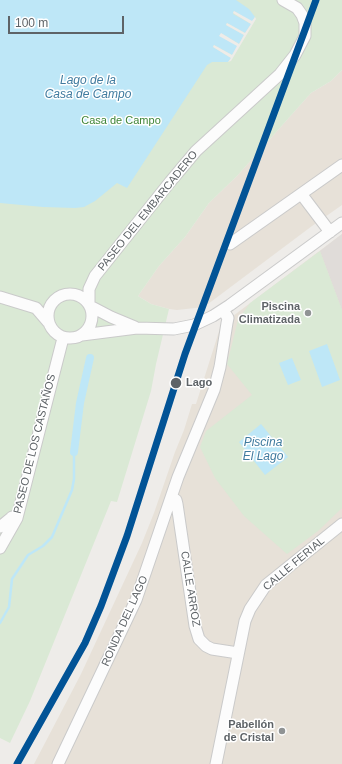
<!DOCTYPE html>
<html>
<head>
<meta charset="utf-8">
<style>
  body { margin:0 }
  #map { position:relative; width:342px; height:764px; overflow:hidden; background:#eeece9; font-family:Helvetica,sans-serif }
  canvas { display:block }
  .scale { position:absolute; left:8px; top:16px; width:116px; height:18px; box-sizing:border-box; border:2px solid #5e6367; border-top:0; padding-left:5px; font-size:12px; line-height:14px; white-space:nowrap; color:#5e6367; -webkit-text-stroke:3px #fff; paint-order:stroke }
</style>
</head>
<body>
<div id="map">
<canvas width="342" height="764"></canvas>
<div class="scale">100 m</div>
</div>
<script>
const context = document.querySelector('canvas').getContext('2d');
context.lineJoin = 'round';
function fillPath(path, color) { context.fillStyle = color; context.fill(path, 'evenodd'); }
const shape = rows => new Path2D(rows.map(r => 'M' + r).join(''));
function stroke(path, color, width, dash) { context.strokeStyle = color; context.lineWidth = width; context.lineCap = dash ? 'butt' : 'round'; context.setLineDash(dash || []); context.stroke(path); }
function write(font, color, halo, rows, align = 'center') {
  context.font = font + ' Helvetica,sans-serif'; context.lineWidth = 3; context.setLineDash([]); context.textBaseline = 'middle'; context.strokeStyle = halo; context.fillStyle = color; for (const [text, x, y, turn = 0] of rows) {
    context.save(); context.translate(x, y); context.rotate((+turn || 0) * Math.PI / 180); context.textAlign = isNaN(turn) ? turn : align; if (halo) context.strokeText(text, 0, 0); context.fillText(text, 0, 0); context.restore();
  }
}
fillPath(shape([
  [342,70,342,205,312,226,204,307,177,310,169,309,151,304,138,296,159,266,185,237,209,203,237,176,311,93,331,81],
  [342,234,342,764,34,764,81,674,142,543,154,513,175,452,184,430,192,404,196,404,221,325]
]), '#e7e1d8');
fillPath(shape([
  [342,234,342,310,320,251]
]), '#e0dcd9');
fillPath(shape([
  [0,0,342,0,342,70,331,81,311,93,237,176,209,203,185,237,159,266,138,296,151,304,169,309,156,364,151,391,117,502,111,501,30,701,10,743,0,738],
  [320,251,342,310,342,508,318,531,287,554,244,516,215,478,200,447,206,431,252,395,227,364,238,320,250,303]
]), '#dae9d5');
fillPath(shape([
  [0,0,236,0,249,9,255,17,252,22,234,11,233,14,251,24,245,33,227,23,226,25,244,35,239,44,221,33,238,46,232,55,214,45,213,47,231,58,228,62,212,62,207,65,127,188,117,183,95,201,84,207,75,208,43,207,0,203],
  [327,344,340,380,322,387,309,351],
  [292,358,301,380,288,385,279,363],
  [261,424,288,457,265,475,239,442]
]), '#bee7f7');
fillPath(shape([
  [234,11,252,21,255,17,256,19,231,61,228,62,231,58,213,47,214,45,232,55,237,46,219,36,221,33,239,44,244,35,226,25,227,23,245,33,251,24,233,13]
]), '#eeece9');
stroke(shape([
  [0,623,9,607,12,579,28,555,43,546,52,537,72,490,74,479,74,452]
]), '#bee7f7', 2.5);
stroke(shape([
  [74,452,80,403,90,358]
]), '#bee7f7', 8);
const minor = shape([
  [302,195,330,232],
  [230,244,342,165],
  '48 316a22 22 0 1 1 44 0a22 22 0 1 1-44 0Z',
  [0,297,36,308,48,322],
  [89,304,89,289,95,276,170,182,196,151,280,74,295,55,305,36,305,23,302,15,297,8,283,0],
  [90,306,111,317,135,327],
  [82,335,137,328,174,329,194,325,213,316,230,305,342,223],
  [172,498,176,500,177,504,195,626,199,639,206,646,212,649,238,653],
  [0,527,11,518,12,517,17,518],
  [0,548,17,518,63,338],
  [58,764,136,600,178,477,214,390,220,367,227,323,228,318,223,310],
  [216,764,245,621,250,609,266,585,342,524]
]);
stroke(minor, '#cacaca', 13);
stroke(minor, '#fcfcfc', 11);
stroke(shape([
  [17,764,85,643,101,606,127,536,185,354,316,0]
]), '#015396', 7);
for (const [x, y, r, color] of [
  [308,313,4,"#909394"],
  [176,383,6,"#5e6367"],
  [282,731,4,"#909394"]
]) { const dot = new Path2D(); dot.arc(x, y, r, 0, 2 * Math.PI); context.fillStyle = color; context.fill(dot); stroke(dot, '#fff', 1.5); }
write('11px', '#3f8537', '#fff', [
  ["Casa de Campo",121,121]
]);
write('11px', '#5e6367', '#fff', [
  ["PASEO DEL EMBARCADERO",148,211,-51],
  ["PASEO DE LOS CASTAÑOS",35,444,-76],
  ["CALLE FERIAL",294,564,-40],
  ["CALLE ARROZ",190,589,81],
  ["RONDA DEL LAGO",125,621,-66]
]);
write('bold 11px', '#5e6367', '#fff', [
  ["Piscina",300,307],
  ["Climatizada",300,320],
  ["Pabellón",274,725],
  ["de Cristal",274,738]
], 'right');
write('bold 11px', '#5e6367', '#fff', [
  ["Lago",186,383]
], 'left');
write('italic 12px', '#407b9f', '#fff', [
  ["Lago de la",88,81],
  ["Casa de Campo",88,95],
  ["Piscina",263,443],
  ["El Lago",263,457]
]);
</script>
</body>
</html>
